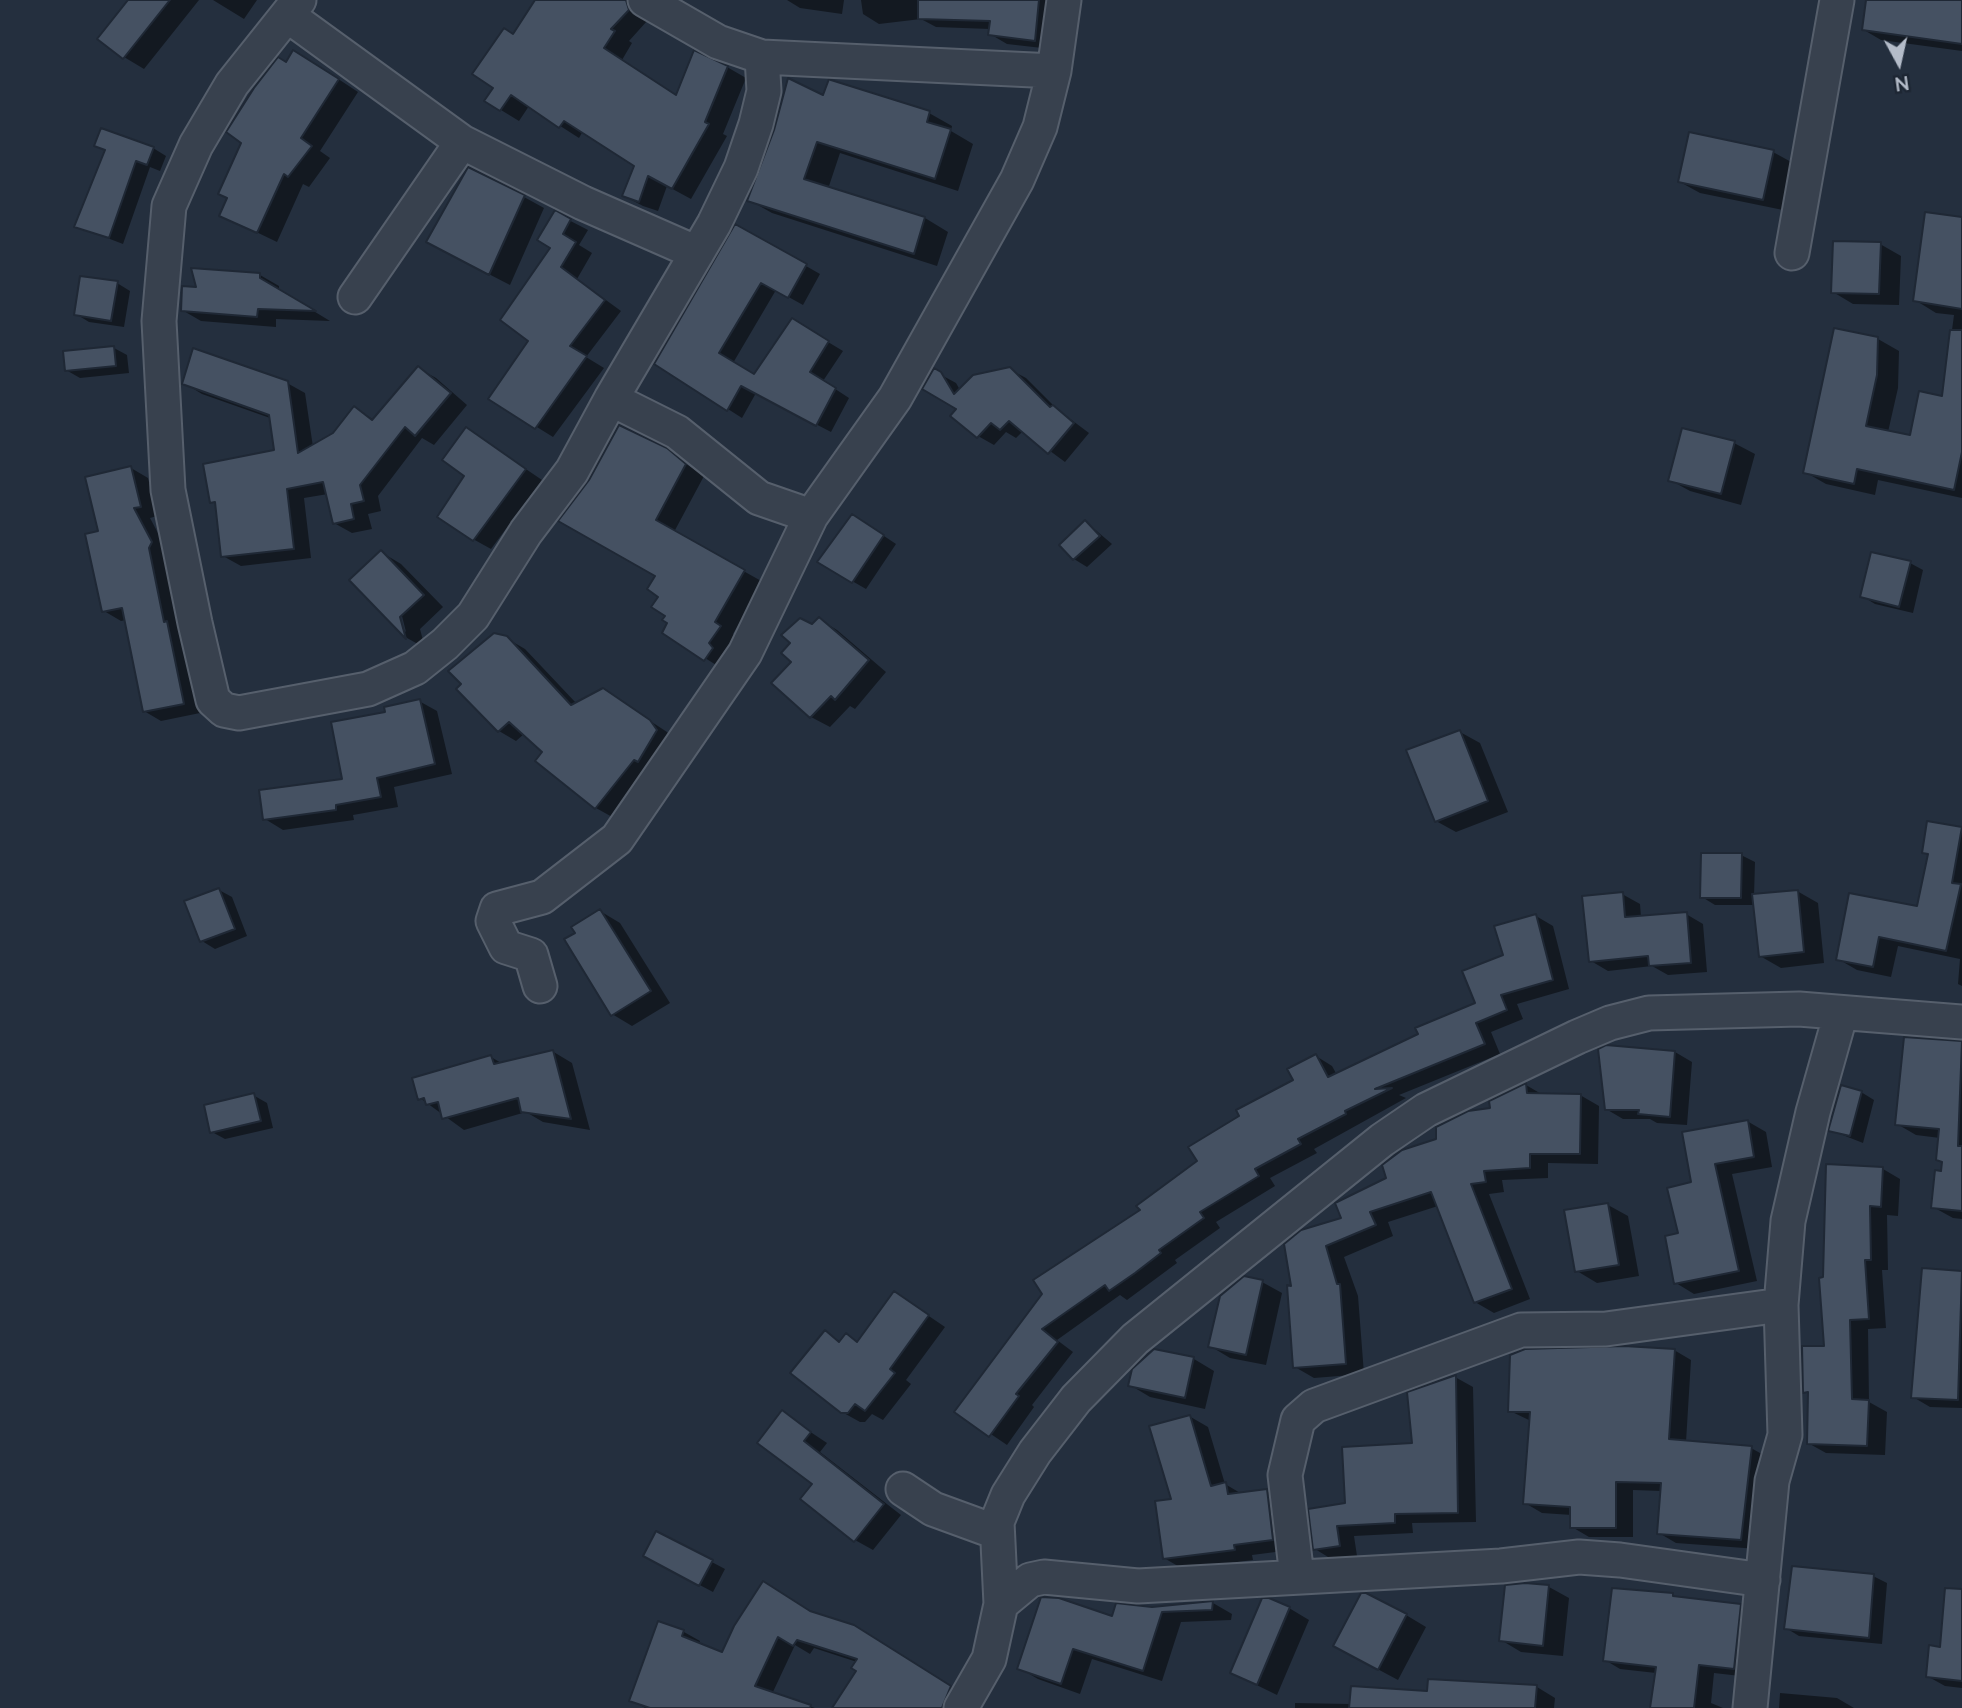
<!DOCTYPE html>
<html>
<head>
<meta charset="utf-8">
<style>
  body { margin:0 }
  #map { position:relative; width:1962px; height:1708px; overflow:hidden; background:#242f3e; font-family:Mulish,sans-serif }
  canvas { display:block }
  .north { position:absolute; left:1864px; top:28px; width:70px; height:70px; -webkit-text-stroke:5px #1d2633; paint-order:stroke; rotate:172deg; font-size:19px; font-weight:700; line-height:28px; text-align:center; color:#b4bcc9 }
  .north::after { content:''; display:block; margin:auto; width:24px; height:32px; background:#b4bcc9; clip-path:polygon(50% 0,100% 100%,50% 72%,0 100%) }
</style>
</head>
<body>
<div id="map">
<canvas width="1962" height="1708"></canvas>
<div class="north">N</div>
</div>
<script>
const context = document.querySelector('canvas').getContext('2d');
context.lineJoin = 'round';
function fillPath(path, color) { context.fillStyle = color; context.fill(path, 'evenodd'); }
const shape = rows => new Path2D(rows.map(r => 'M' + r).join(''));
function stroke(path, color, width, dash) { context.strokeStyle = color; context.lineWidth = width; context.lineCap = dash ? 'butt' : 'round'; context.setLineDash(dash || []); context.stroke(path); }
fillPath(shape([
  [130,0,199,0,144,69,124,57],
  [213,0,257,0,244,19],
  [538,0,631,0,644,12,647,21,629,41,632,43,622,60,677,96,727,67,746,78,723,134,727,136,691,199,667,186,658,211,643,206,624,196,636,165,583,131,579,138,529,106,519,121,501,110,496,87,514,35],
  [787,0,844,0,842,14,800,8],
  [861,0,1057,0,1051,49,1007,44,990,34,990,29,936,27,921,19,879,24,863,14],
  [1868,0,1962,2,1962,51,1881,40,1864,30],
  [314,63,358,92,320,151,330,158,309,187,303,184,277,242,221,215,243,142,286,65],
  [825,98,929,113,952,126,951,131,973,144,958,191,840,153,828,189,925,218,948,232,937,266,772,213,749,200],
  [153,148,166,156,160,171,150,167,123,244,76,226,106,151],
  [1773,152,1793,163,1783,210,1700,193,1680,182],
  [524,197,544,208,510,285,448,253],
  [555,213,588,230,579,245,592,253,577,279,621,311,586,357,604,368,553,437,490,398,530,341,552,247],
  [1962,219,1962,498,1878,480,1875,495,1826,484,1805,472,1878,339,1899,351,1898,388,1888,432,1912,437,1943,398,1954,315,1936,313,1915,300],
  [736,226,820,274,803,305,776,290,733,363,755,376,793,321,843,351,823,381,849,398,831,432,756,393,742,418,656,363],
  [1880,244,1901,256,1899,305,1853,304,1833,292],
  [260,275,279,286,279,290,330,321,276,319,276,327,201,321,182,310,199,289],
  [117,283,130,291,124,327,89,322,76,314],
  [114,348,127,355,129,373,80,378,66,370],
  [418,368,436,378,467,405,434,445,422,438,378,496,381,511,368,514,372,529,352,533,334,523,328,494,304,498,311,558,241,566,223,556,217,505,212,501,276,452,270,418,202,394,184,383,287,383,305,393,313,447,335,434,355,408,374,420],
  [1009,369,1026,378,1057,409,1089,433,1065,462,1023,431,1016,438,1006,432,994,445,978,436,934,371,956,383,960,390],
  [467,429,542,480,491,549,473,539,467,476],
  [1734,443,1755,454,1741,505,1690,491,1670,480],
  [666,450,704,476,674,532,763,582,733,634,739,638,724,670,664,632,670,623,658,575,561,520],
  [131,468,148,478,157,516,150,518,168,552,166,558,200,713,161,721,144,711,126,620,121,621,104,611,100,532],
  [1086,522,1112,544,1087,567,1074,559,1061,545],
  [866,524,896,544,866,589,819,562],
  [381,552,401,564,443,607,420,629,425,648,407,638,351,580],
  [400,608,406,632,401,627,397,609],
  [1910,563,1923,570,1913,613,1875,604,1862,596],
  [819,619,837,630,886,672,855,709,850,706,830,727,811,717,774,683,793,662],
  [506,638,525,649,577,704,603,690,667,732,674,741,614,818,596,808,524,734,516,741,499,731],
  [419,701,437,711,452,774,394,787,398,807,353,815,354,820,283,830,265,819,344,780,387,713],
  [1460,732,1480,743,1508,812,1456,832,1436,821],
  [1962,829,1962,986,1958,984,1960,959,1898,946,1891,977,1857,970,1838,959,1918,908,1929,856,1923,852],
  [1741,855,1755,862,1754,896,1797,891,1818,903,1824,963,1781,968,1760,956,1755,905,1715,905,1702,897],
  [219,890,232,897,247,936,215,949,202,941],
  [1622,894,1640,904,1641,917,1686,914,1703,924,1707,972,1668,975,1652,966,1608,971,1591,961],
  [600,911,620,923,670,1003,632,1026,612,1014,577,933],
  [1536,916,1553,926,1569,989,1517,1004,1523,1019,1491,1032,1500,1054,1399,1095,1406,1098,1314,1149,1317,1153,1270,1178,1275,1186,1216,1222,1220,1228,1175,1260,1177,1263,1127,1300,1120,1295,1057,1340,1073,1352,1032,1405,1034,1407,1007,1445,957,1411,1142,1211,1295,1081,1316,1056,1332,1066,1337,1075,1478,1004,1505,956],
  [1905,1039,1962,1043,1962,1219,1953,1218,1933,1207,1944,1163,1940,1138,1916,1135,1897,1124],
  [552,1051,572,1063,590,1130,543,1122,526,1112,464,1130,420,1098,491,1057,503,1064],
  [1675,1052,1692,1062,1687,1125,1657,1123,1650,1119,1623,1119,1606,1109],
  [1526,1085,1543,1095,1580,1095,1599,1106,1598,1164,1548,1163,1548,1178,1502,1180,1504,1192,1489,1194,1530,1299,1494,1313,1475,1302,1438,1206,1388,1222,1393,1236,1344,1257,1358,1296,1364,1374,1314,1378,1295,1367,1293,1289,1344,1220,1438,1140,1491,1110,1491,1102],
  [1861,1092,1874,1100,1863,1143,1830,1130],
  [253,1095,267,1103,273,1128,225,1139,212,1132],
  [1747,1121,1766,1132,1772,1167,1732,1174,1757,1281,1694,1294,1676,1283,1680,1234,1693,1183],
  [1883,1169,1900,1179,1898,1216,1887,1215,1888,1270,1882,1270,1886,1328,1868,1329,1869,1402,1887,1412,1885,1455,1826,1453,1808,1443,1810,1395,1805,1392,1826,1347,1824,1279],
  [1608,1205,1628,1216,1639,1276,1597,1283,1577,1271],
  [1923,1270,1962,1273,1962,1408,1930,1407,1913,1397],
  [1262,1282,1282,1293,1266,1365,1230,1358,1210,1346],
  [895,1293,945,1327,906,1380,911,1384,883,1420,872,1414,865,1422,860,1422,842,1412,825,1332,841,1342,846,1336,858,1343],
  [1674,1350,1691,1360,1686,1442,1751,1448,1769,1458,1758,1549,1676,1543,1659,1533,1662,1491,1633,1490,1633,1537,1589,1537,1572,1527,1572,1515,1542,1513,1525,1503,1531,1421,1510,1411],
  [1194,1359,1214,1371,1205,1409,1150,1397,1130,1385],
  [1455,1377,1473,1387,1476,1522,1412,1523,1413,1533,1354,1536,1357,1556,1333,1560,1315,1549,1347,1505,1413,1445],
  [782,1413,827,1443,820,1452,901,1515,873,1550,855,1540,814,1484],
  [1189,1416,1208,1427,1225,1484,1242,1494,1267,1491,1286,1502,1291,1550,1252,1555,1253,1560,1183,1569,1164,1558],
  [657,1533,725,1569,713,1592,658,1563],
  [1873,1576,1887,1583,1882,1644,1799,1636,1786,1628],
  [1549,1587,1569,1598,1563,1656,1521,1652,1501,1640],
  [1962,1591,1962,1688,1945,1686,1927,1676],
  [1673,1595,1680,1599,1740,1606,1755,1615,1749,1677,1714,1673,1711,1703,1723,1708,1651,1708,1656,1673,1620,1669,1605,1660],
  [1213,1603,1232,1614,1231,1620,1181,1622,1162,1681,1092,1659,1080,1694,1038,1679,1019,1668,1152,1609],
  [1289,1608,1309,1620,1277,1695,1232,1673],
  [812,1614,871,1637,967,1697,961,1708,834,1708,858,1670,857,1662,814,1648,810,1654,795,1645,772,1694,815,1708,645,1708,632,1700,659,1623,684,1632,700,1641,699,1645,723,1654],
  [1406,1615,1426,1627,1398,1680,1355,1657],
  [1537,1687,1555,1698,1554,1708,1295,1708,1295,1703,1351,1704,1429,1693],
  [1780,1693,1837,1698,1854,1708,1779,1708]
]), '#0007');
const building = shape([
  [128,0,170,0,123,59,97,39,128,0],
  [535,0,626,0,629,10,611,29,615,31,604,48,676,95,694,50,728,66,705,122,709,124,672,189,648,176,639,202,622,196,634,166,564,121,559,128,511,95,500,111,484,101,493,88,472,74,504,28,513,34,535,0],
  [918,0,1039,0,1035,41,988,35,990,21,918,19,918,0],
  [1866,0,1962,0,1962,44,1862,30,1866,0],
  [293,50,339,79,301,138,312,146,288,177,284,174,257,233,219,216,227,198,218,194,241,143,226,132,254,88,278,57,286,62,293,50],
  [788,78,823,95,829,79,831,80,930,111,927,122,951,129,935,179,817,142,804,179,925,217,914,254,747,201,774,130,788,78],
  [101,128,154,147,147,165,136,161,109,238,74,227,105,150,94,146,101,128],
  [1689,132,1774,150,1763,200,1678,182,1689,132],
  [468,167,525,195,489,275,426,242,468,167],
  [555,210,571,219,563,234,576,242,561,267,605,300,570,346,587,356,535,429,488,399,528,341,500,320,550,248,537,240,555,210],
  [1925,212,1962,217,1962,309,1913,301,1925,212],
  [735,224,807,264,788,298,761,283,719,353,754,374,792,318,829,341,810,372,836,388,816,426,741,386,727,411,654,364,735,224],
  [1833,241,1881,242,1879,294,1831,293,1833,241],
  [191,268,260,273,260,278,316,311,258,309,257,317,181,311,182,286,196,287,191,268],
  [80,276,118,281,111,321,74,315,80,276],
  [1834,328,1878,337,1877,375,1866,426,1910,435,1919,391,1942,396,1950,330,1962,330,1962,452,1954,490,1857,469,1854,484,1803,473,1834,328],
  [114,346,116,366,65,371,63,351,114,346],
  [193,348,288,381,298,453,333,433,354,406,372,420,418,366,451,393,415,436,405,427,360,485,364,501,351,504,354,519,333,524,323,482,287,489,294,549,221,557,215,502,210,503,203,464,274,450,269,415,182,384,193,348],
  [1010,367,1050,407,1053,405,1074,423,1048,454,1009,421,1000,430,991,423,977,438,950,416,956,409,922,389,934,368,941,372,954,394,973,375,1010,367],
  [619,425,667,448,686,464,656,520,745,570,715,622,721,626,709,643,713,648,704,661,662,633,667,623,662,620,665,616,651,607,658,597,647,589,655,576,558,521,589,480,619,425],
  [466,427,526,469,473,541,437,517,464,476,442,460,466,427],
  [1682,428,1735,441,1721,494,1668,481,1682,428],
  [131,466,141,507,134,508,152,542,149,548,164,622,167,621,184,704,143,712,122,608,102,612,85,534,98,531,85,477,131,466],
  [852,514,884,535,852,583,817,562,852,514],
  [1085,520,1100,536,1073,560,1059,545,1085,520],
  [381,550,424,595,400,617,406,639,349,580,381,550],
  [1871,552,1911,561,1899,607,1860,597,1871,552],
  [819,617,869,660,835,700,831,696,810,718,771,683,791,662,781,653,790,643,781,635,800,618,812,624,819,617],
  [494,633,507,636,571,705,603,688,650,720,657,730,638,762,634,760,595,809,535,761,542,752,509,722,498,732,456,689,461,684,448,671,494,633],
  [420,699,435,764,377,778,381,797,336,805,336,810,263,820,259,790,342,779,331,722,385,712,384,707,420,699],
  [1460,730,1488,801,1435,822,1406,750,1460,730],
  [1927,821,1962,827,1952,883,1961,884,1946,951,1879,937,1873,967,1836,960,1849,893,1917,906,1928,854,1922,853,1927,821],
  [1701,853,1742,853,1741,898,1700,898,1701,853],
  [219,888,235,929,200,942,184,901,219,888],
  [1798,890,1804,952,1759,957,1752,894,1798,890],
  [1623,892,1625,917,1687,912,1691,963,1649,966,1648,956,1589,962,1582,896,1623,892],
  [600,909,651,991,611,1016,564,939,575,933,571,927,600,909],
  [1536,914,1553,980,1501,995,1507,1010,1476,1023,1485,1044,1375,1089,1392,1088,1345,1111,1346,1114,1298,1139,1301,1144,1255,1169,1259,1176,1200,1212,1204,1218,1159,1250,1161,1253,1135,1273,1109,1291,1105,1285,1042,1329,1058,1342,1016,1394,1019,1396,989,1437,954,1412,1042,1294,1033,1280,1140,1210,1136,1206,1197,1161,1188,1147,1239,1116,1236,1110,1293,1080,1287,1069,1316,1054,1328,1077,1418,1034,1415,1028,1475,1003,1462,971,1503,955,1494,926,1536,914],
  [1904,1037,1962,1041,1958,1146,1962,1146,1962,1211,1931,1208,1935,1170,1941,1171,1942,1162,1936,1160,1939,1129,1895,1125,1904,1037],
  [1606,1045,1675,1051,1670,1117,1638,1114,1639,1110,1605,1110,1598,1049,1606,1045],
  [553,1050,571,1119,521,1112,518,1098,442,1119,438,1102,426,1105,424,1098,418,1100,412,1078,491,1055,494,1064,553,1050],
  [1526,1083,1527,1093,1581,1094,1580,1154,1530,1154,1530,1168,1484,1171,1486,1182,1471,1184,1512,1289,1474,1303,1431,1192,1370,1212,1376,1225,1326,1246,1337,1284,1340,1284,1346,1364,1293,1368,1287,1285,1291,1286,1284,1244,1301,1230,1341,1218,1335,1203,1386,1178,1382,1165,1402,1150,1436,1139,1436,1127,1468,1111,1490,1108,1489,1101,1526,1083],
  [1841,1085,1862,1091,1850,1136,1828,1131,1841,1085],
  [254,1093,261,1121,210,1133,204,1105,254,1093],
  [1748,1120,1754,1157,1715,1164,1739,1271,1674,1284,1665,1236,1678,1233,1667,1188,1691,1182,1682,1132,1748,1120],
  [1826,1164,1883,1167,1881,1207,1870,1206,1871,1260,1865,1260,1869,1319,1850,1320,1852,1399,1869,1400,1867,1446,1807,1444,1808,1392,1803,1393,1802,1346,1824,1346,1819,1278,1823,1277,1826,1164],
  [1608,1203,1619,1265,1575,1272,1564,1210,1608,1203],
  [1922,1268,1962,1271,1958,1400,1911,1398,1922,1268],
  [1244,1276,1263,1280,1246,1355,1208,1347,1220,1296,1244,1276],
  [894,1291,929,1315,890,1369,895,1373,865,1411,855,1404,848,1413,841,1413,790,1373,825,1330,839,1342,846,1333,857,1342,894,1291],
  [1624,1346,1675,1349,1669,1439,1752,1446,1741,1540,1657,1534,1661,1483,1616,1482,1616,1528,1570,1528,1570,1507,1523,1504,1530,1412,1508,1412,1510,1355,1525,1349,1624,1346],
  [1154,1349,1194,1357,1185,1398,1128,1386,1132,1369,1154,1349],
  [1456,1375,1458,1513,1395,1514,1395,1523,1337,1526,1340,1546,1313,1550,1308,1509,1345,1503,1342,1447,1412,1443,1407,1392,1456,1375],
  [782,1410,811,1432,804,1441,884,1504,854,1542,800,1499,812,1484,757,1443,782,1410],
  [1190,1415,1211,1486,1226,1482,1228,1494,1267,1489,1273,1540,1234,1545,1235,1550,1163,1559,1155,1501,1171,1499,1149,1426,1190,1415],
  [656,1531,713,1560,699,1586,643,1556,656,1531],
  [1792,1566,1874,1574,1869,1638,1784,1629,1792,1566],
  [763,1581,810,1611,854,1625,951,1686,942,1708,832,1708,856,1671,851,1668,857,1659,797,1640,793,1646,778,1637,755,1686,811,1705,810,1708,650,1708,629,1701,658,1621,684,1630,682,1636,722,1652,734,1626,763,1581],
  [1525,1583,1549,1585,1543,1646,1499,1641,1505,1585,1525,1583],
  [1612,1588,1673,1593,1673,1596,1741,1604,1734,1669,1699,1665,1694,1708,1650,1708,1656,1667,1603,1661,1612,1588],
  [1945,1588,1962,1589,1962,1681,1926,1677,1929,1645,1940,1647,1945,1588],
  [1361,1593,1366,1593,1407,1614,1378,1670,1333,1646,1361,1593],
  [1041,1597,1059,1598,1112,1616,1116,1603,1152,1607,1213,1601,1212,1610,1162,1612,1143,1671,1073,1649,1061,1684,1017,1669,1041,1597],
  [1262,1598,1269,1598,1290,1607,1257,1685,1230,1673,1262,1598],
  [1428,1679,1537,1685,1535,1708,1349,1708,1351,1686,1427,1691,1428,1679]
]);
fillPath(building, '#455162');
stroke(building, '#1f2835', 2);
const minor = shape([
  [299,0,232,84,196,145,169,206,159,321,168,490,195,623,213,700,224,710,239,713,368,689,415,668,445,644,473,616,526,532,572,471,611,399,714,224,741,168,756,124,764,91,762,57],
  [645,0,718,42,762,57,1054,71],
  [287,15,462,142,583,203,697,253],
  [1792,253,1837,0],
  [355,297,462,142],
  [611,399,677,432,759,498,811,516],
  [540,986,531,955,506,947,493,921,497,909,542,897,617,839,745,653,811,516,895,398,1017,180,1040,127,1054,71,1064,0],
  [903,1489,933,1509,996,1532],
  [1297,1577,1285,1475,1298,1420,1314,1406,1521,1330,1606,1329,1781,1305],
  [1001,1604,1030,1580,1044,1577,1138,1586,1501,1566,1579,1557,1620,1560,1763,1580],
  [961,1708,989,1659,1001,1604,997,1522,1008,1495,1035,1452,1076,1399,1135,1339,1382,1140,1426,1110,1577,1037,1610,1023,1649,1013,1799,1009,1962,1022],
  [1750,1708,1772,1481,1785,1435,1781,1305,1788,1221,1813,1112,1841,1013]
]);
stroke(minor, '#565f6c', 37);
stroke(minor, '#38414e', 33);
</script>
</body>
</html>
